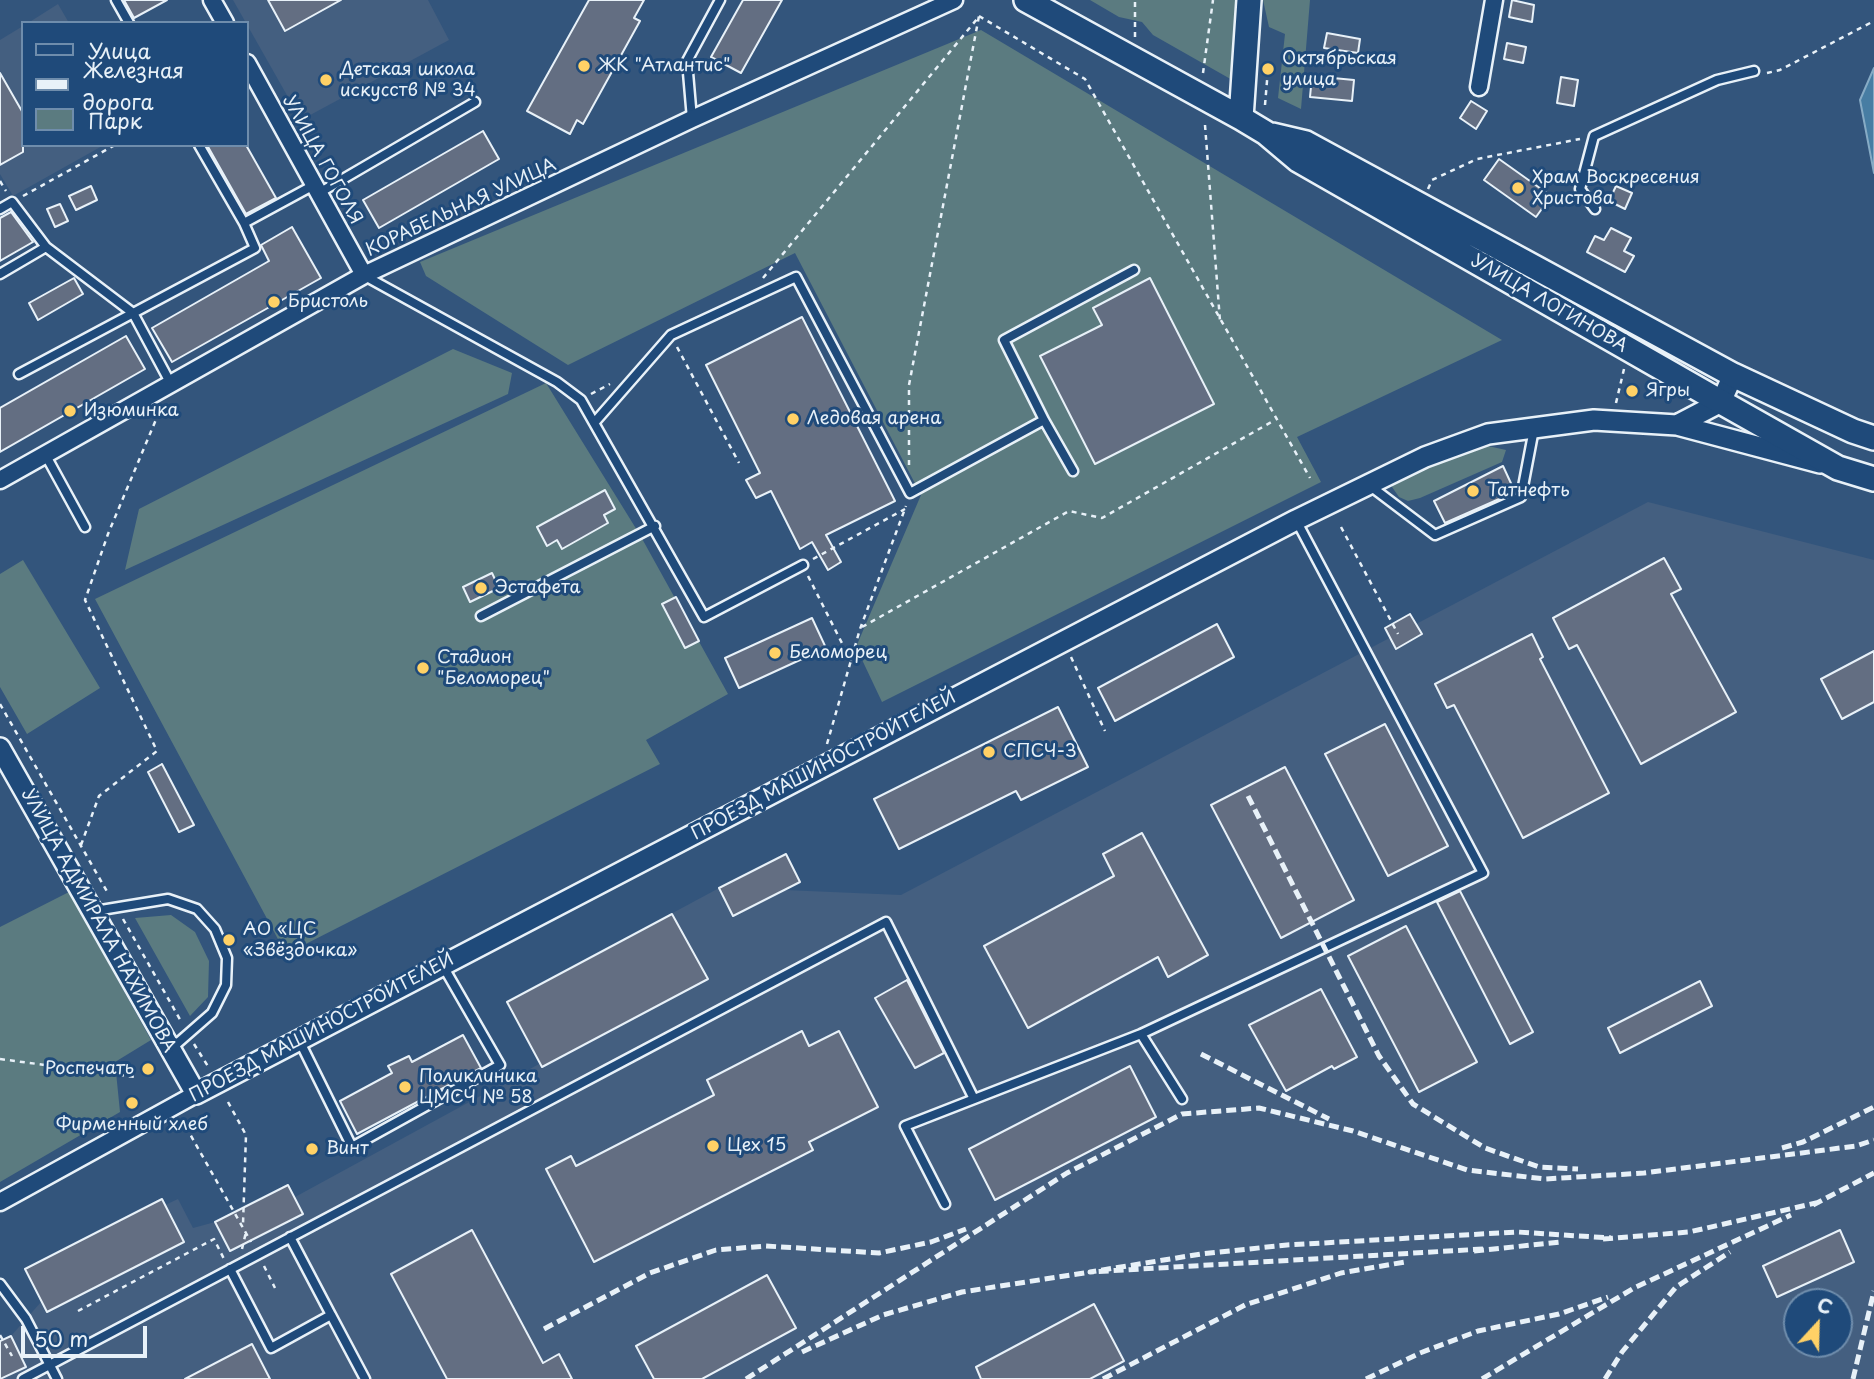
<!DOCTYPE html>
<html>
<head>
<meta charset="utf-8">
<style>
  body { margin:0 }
  #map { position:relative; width:1874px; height:1379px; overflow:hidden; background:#33557c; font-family:"Playpen Sans",sans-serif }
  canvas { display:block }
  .legend { position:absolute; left:21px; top:21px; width:228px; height:126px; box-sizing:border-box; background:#1f4a7a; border:2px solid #6f8dac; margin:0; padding:9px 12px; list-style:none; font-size:21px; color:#e8f1f8 }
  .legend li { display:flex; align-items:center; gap:14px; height:35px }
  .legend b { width:35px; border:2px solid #6f8dac }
  .north { position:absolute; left:1783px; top:1288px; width:70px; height:70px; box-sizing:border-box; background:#1f4a7a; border:2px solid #6f8dac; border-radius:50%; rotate:22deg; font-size:19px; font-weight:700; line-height:28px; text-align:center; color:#e8f1f8 }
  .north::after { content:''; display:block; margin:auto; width:24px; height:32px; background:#ffd166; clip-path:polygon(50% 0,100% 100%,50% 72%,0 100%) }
  .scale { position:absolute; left:21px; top:1326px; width:126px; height:32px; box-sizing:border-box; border:4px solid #e8f1f8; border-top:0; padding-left:9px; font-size:21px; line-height:24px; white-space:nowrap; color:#e8f1f8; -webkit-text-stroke:5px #1f4a7a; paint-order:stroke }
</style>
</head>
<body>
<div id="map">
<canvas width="1874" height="1379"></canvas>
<ul class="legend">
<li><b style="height:9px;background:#1f4a7a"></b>Улица</li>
<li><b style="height:9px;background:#e8f1f8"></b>Железная дорога</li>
<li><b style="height:19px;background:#5b7b80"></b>Парк</li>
</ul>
<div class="north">С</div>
<div class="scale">50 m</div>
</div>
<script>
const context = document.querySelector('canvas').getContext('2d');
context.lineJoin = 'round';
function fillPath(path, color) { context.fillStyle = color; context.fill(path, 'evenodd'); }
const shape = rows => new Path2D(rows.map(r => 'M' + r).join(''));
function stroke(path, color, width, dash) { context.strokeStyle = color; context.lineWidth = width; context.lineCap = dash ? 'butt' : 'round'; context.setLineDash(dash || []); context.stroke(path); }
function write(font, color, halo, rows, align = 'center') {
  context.font = font + ' "Playpen Sans",sans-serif'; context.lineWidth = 6; context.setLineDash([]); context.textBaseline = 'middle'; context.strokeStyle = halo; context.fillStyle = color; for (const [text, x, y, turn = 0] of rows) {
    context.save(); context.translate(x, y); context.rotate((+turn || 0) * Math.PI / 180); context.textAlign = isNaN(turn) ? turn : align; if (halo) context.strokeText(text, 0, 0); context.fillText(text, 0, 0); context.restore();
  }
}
fillPath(shape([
  [233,0,428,0,449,40,301,120],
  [58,4,69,23,28,23],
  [23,26,23,145,104,145,13,196,0,174,0,40],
  [1648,502,1874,560,1874,1379,0,1379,0,1341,11,1336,41,1302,47,1312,184,1242,165,1205,178,1199,193,1228,215,1222,288,1185,295,1197,539,1064,507,1002,721,887,735,912,785,890,901,895],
  [1797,1302,1839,1302,1839,1344,1797,1344]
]), '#445f80');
fillPath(shape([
  [1090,0,1240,0,1234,81,1153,35,1142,22,1119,17],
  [1263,0,1310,0,1301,109,1278,98,1285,34,1269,27],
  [981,30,1502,340,1297,437,1321,482,882,702,856,647,921,495,795,253,568,365,426,276,420,262],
  [453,349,512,373,508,394,125,570,139,509],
  [546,383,640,535,728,694,646,740,660,764,286,954,95,599],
  [1488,446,1506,450,1502,462,1420,498,1408,501,1399,497,1392,487,1393,482,1455,454],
  [23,560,100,688,27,734,0,687,0,574],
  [69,892,151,1040,115,1062,120,1112,0,1182,0,927],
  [171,915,195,932,209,961,208,997,190,1016,135,918]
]), '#5b7b80');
const water = shape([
  [1874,68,1874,173,1860,100,1874,68]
]);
fillPath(water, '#477da3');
stroke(water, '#87abc5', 2);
const building = shape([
  [124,0,167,0,134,18,124,0],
  [268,0,341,0,285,31,268,0],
  [589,0,644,0,634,18,640,21,583,124,577,120,570,134,527,111,589,0],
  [743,0,782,0,741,73,711,57,743,0],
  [1512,0,1534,5,1532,22,1509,17,1512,0],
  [1327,33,1360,39,1358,53,1324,48,1327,33],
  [1507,43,1526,47,1523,63,1504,59,1507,43],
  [0,73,23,113,23,152,0,165,0,73],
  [1312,76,1354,80,1352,101,1310,97,1312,76],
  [1561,77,1578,80,1574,106,1557,103,1561,77],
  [1471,101,1487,111,1476,129,1460,118,1471,101],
  [483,131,499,159,379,228,363,200,483,131],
  [207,145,246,145,276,198,246,214,207,145],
  [1499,159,1551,196,1536,217,1484,180,1499,159],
  [91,186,97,200,76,210,69,196,91,186],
  [1616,186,1632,193,1625,209,1609,201,1616,186],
  [60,204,68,221,55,227,47,209,60,204],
  [11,212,33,242,0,261,0,218,11,212],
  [292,227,321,278,172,362,152,328,269,261,261,245,292,227],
  [1611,228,1631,238,1624,251,1634,256,1625,272,1587,252,1595,236,1604,240,1611,228],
  [74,278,83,294,38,320,29,303,74,278],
  [1150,278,1214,404,1095,464,1040,356,1102,325,1093,308,1150,278],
  [802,317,895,501,826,535,841,562,828,570,812,542,800,549,771,491,756,498,746,480,760,473,706,365,802,317],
  [126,336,145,369,0,452,0,408,126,336],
  [1503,466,1515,492,1445,523,1434,501,1503,466],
  [605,490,615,509,604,515,608,523,562,549,557,540,547,546,537,527,605,490],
  [1664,558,1681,589,1671,594,1736,712,1641,764,1577,645,1569,649,1553,618,1664,558],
  [492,573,499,588,470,602,463,587,492,573],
  [676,597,699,641,685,648,662,604,676,597],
  [1410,614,1422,634,1396,649,1385,628,1410,614],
  [812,618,826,648,739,688,725,658,812,618],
  [1217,624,1234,657,1115,721,1098,688,1217,624],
  [1532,634,1543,657,1540,659,1609,793,1523,838,1454,705,1447,708,1435,684,1532,634],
  [1874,651,1874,702,1842,719,1821,679,1874,651],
  [1058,707,1088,767,1021,800,1016,791,899,849,874,799,1058,707],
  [1385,724,1448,846,1388,876,1325,754,1385,724],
  [162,764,194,825,179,832,148,772,162,764],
  [1285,767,1354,900,1281,938,1211,805,1285,767],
  [1142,833,1208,955,1168,977,1158,957,1028,1028,984,946,1114,876,1103,854,1142,833],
  [786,854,800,882,733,916,719,888,786,854],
  [1460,891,1533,1032,1510,1044,1437,902,1460,891],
  [672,914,708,979,542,1067,507,1002,672,914],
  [1406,926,1477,1062,1419,1092,1348,956,1406,926],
  [907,980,944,1053,915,1068,875,998,907,980],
  [1700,981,1712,1006,1620,1053,1608,1028,1700,981],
  [1321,989,1357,1057,1334,1069,1332,1066,1286,1091,1249,1025,1321,989],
  [802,1031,809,1046,839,1031,878,1107,809,1142,813,1150,594,1262,546,1169,571,1156,576,1166,714,1095,707,1080,802,1031],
  [463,1035,481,1068,357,1134,340,1101,392,1073,388,1066,409,1056,412,1062,463,1035],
  [1130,1066,1156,1117,995,1200,969,1149,1130,1066],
  [288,1185,303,1214,230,1251,215,1222,288,1185],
  [162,1199,184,1242,47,1312,25,1269,162,1199],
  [472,1230,543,1363,559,1354,572,1379,447,1379,391,1274,472,1230],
  [1840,1230,1854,1262,1777,1297,1763,1266,1840,1230],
  [767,1275,796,1328,702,1379,654,1379,636,1346,767,1275],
  [1094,1304,1124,1361,1090,1379,981,1379,976,1367,1094,1304],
  [11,1336,26,1367,0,1379,0,1341,11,1336],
  [252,1344,270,1379,185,1379,252,1344]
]);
fillPath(building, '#636e82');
stroke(building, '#e8f1f8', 2);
const service = shape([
  [116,0,129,23],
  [692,119,687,61,720,0],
  [199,145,244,223,314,185],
  [319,193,475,102],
  [0,209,12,202,46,247,0,274],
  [1595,209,1580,189,1594,136,1717,80,1754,71],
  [46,247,133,313,171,384],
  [365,276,557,382,581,400,704,617,803,565],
  [19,374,255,248,244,223],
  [1044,420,1073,471],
  [594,423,671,335,796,277,910,493,1044,420,1004,340,1134,270],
  [45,454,85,527],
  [1369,485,1435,535,1521,497,1534,429],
  [481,616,655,526],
  [95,911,168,899,197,909,215,929,227,958,226,985,212,1013,172,1048],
  [300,1042,352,1147,500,1065,443,966],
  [1182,1099,1141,1034,1483,873,1296,520],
  [945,1204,905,1126,1141,1034],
  [230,1269,271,1348,331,1315,290,1237],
  [0,1284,26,1319,57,1379],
  [331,1315,365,1379],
  [23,1379,886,922,974,1099]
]);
const minor = shape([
  [212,0,225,23],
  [247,63,364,275],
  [1479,87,1494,0],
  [0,480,364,275,692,119,954,0],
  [0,1202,196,1094]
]);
const tertiary = shape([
  [1677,425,1721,402,1733,375],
  [0,748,196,1094,1296,520,1425,457,1488,434,1594,420,1677,425,1820,463]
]);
const secondary = shape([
  [1026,0,1241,118,1266,133,1298,160,1721,402,1838,468,1874,479],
  [1241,118,1249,0],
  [1272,135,1306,143,1733,375,1853,431,1874,438]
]);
stroke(service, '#e8f1f8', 13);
stroke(minor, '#e8f1f8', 21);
stroke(tertiary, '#e8f1f8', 24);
stroke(secondary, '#e8f1f8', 28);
stroke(shape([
  [979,16,1085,79,1310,478],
  [1135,37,1135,0],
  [1203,73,1213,0],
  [1767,73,1780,70,1874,21],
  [1265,105,1268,69],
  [1205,125,1220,321],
  [0,181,6,191],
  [1428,189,1432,180,1477,159,1580,139],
  [23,196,115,145],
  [763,278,977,19],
  [677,347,739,463],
  [591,394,610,384],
  [1616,403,1624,369],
  [909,465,909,385,979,16],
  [1341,527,1398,634],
  [813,559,905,509],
  [808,576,851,661],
  [862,627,1069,511,1102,518,1275,420],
  [1071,657,1105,731],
  [0,704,109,895],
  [827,744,860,629,906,506],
  [81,845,99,796,157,751,85,600,108,534,160,410],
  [123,919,182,1023],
  [194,1044,209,1068],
  [0,1059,135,1077],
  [228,1102,246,1135,243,1224],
  [186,1127,251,1242],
  [242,1249,246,1232],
  [264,1266,275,1288],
  [78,1311,214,1239,224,1259],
  [0,1335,12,1356]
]), '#e8f1f8', 2.5, [5, 5]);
stroke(service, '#1f4a7a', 8);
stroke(minor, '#1f4a7a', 16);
stroke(tertiary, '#1f4a7a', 19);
stroke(secondary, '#1f4a7a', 23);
stroke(shape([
  [1248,796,1379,1056,1413,1104,1485,1148,1539,1167,1578,1169],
  [1201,1054,1329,1119],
  [1782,1148,1803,1142,1874,1107],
  [1813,1205,1874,1173],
  [1603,1239,1689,1232,1820,1202],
  [1483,1249,1090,1272,1201,1254,1287,1245,1517,1232,1611,1238],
  [1474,1251,1561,1242],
  [544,1329,650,1273,716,1250,766,1246,879,1253,931,1242,966,1229],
  [802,1352,883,1315,962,1292,1090,1272],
  [746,1379,1067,1173,1182,1114,1259,1108,1353,1131,1467,1170,1545,1179,1644,1173,1856,1146,1874,1140],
  [1103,1379,1245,1305,1341,1273,1405,1262],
  [1366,1379,1420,1353,1478,1331,1559,1314,1608,1297],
  [1482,1379,1634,1288,1791,1215],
  [1605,1379,1622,1352,1676,1287,1730,1252],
  [1853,1379,1874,1291]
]), '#e8f1f8', 5, [10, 5]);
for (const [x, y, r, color] of [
  [584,66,7,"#ffd166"],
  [1268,69,7,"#ffd166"],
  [326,80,7,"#ffd166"],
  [1518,188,7,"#ffd166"],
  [274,302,7,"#ffd166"],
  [1632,391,7,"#ffd166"],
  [70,411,7,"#ffd166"],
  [793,419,7,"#ffd166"],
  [1473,491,7,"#ffd166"],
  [481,588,7,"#ffd166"],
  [775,653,7,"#ffd166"],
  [423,668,7,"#ffd166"],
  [989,752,7,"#ffd166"],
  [229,940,7,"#ffd166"],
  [148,1069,7,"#ffd166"],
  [405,1087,7,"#ffd166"],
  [132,1103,7,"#ffd166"],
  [713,1146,7,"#ffd166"],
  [312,1149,7,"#ffd166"]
]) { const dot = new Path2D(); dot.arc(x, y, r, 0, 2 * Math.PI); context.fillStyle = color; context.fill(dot); stroke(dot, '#1f4a7a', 2.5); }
write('18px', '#e8f1f8', '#1f4a7a', [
  ["Октябрьская",1282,59],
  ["улица",1282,80],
  ["ЖК \"Атлантис\"",598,66],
  ["Детская школа",340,70],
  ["искусств № 34",340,91],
  ["Храм Воскресения",1532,178],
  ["Христова",1532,199],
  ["Бристоль",288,302],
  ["Ягры",1646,391],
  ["Изюминка",84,411],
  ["Ледовая арена",807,419],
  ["Татнефть",1487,491],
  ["Эстафета",495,588],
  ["Беломорец",789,653],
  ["Стадион",437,658],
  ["\"Беломорец\"",437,679],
  ["СПСЧ-3",1003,752],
  ["АО «ЦС",243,930],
  ["«Звёздочка»",243,951],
  ["Роспечать",134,1069,"right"],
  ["Поликлиника",419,1077],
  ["ЦМСЧ № 58",419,1098],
  ["Фирменный хлеб",132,1125,"center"],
  ["Цех 15",727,1146],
  ["Винт",326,1149]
], 'left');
write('18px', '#e8f1f8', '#1f4a7a', [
  ["УЛИЦА ГОГОЛЯ",322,160,61],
  ["КОРАБЕЛЬНАЯ УЛИЦА",461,208,-25],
  ["УЛИЦА ЛОГИНОВА",1549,304,30],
  ["ПРОЕЗД МАШИНОСТРОИТЕЛЕЙ",824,766,-28],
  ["УЛИЦА АДМИРАЛА НАХИМОВА",98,921,61],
  ["ПРОЕЗД МАШИНОСТРОИТЕЛЕЙ",322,1028,-28]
]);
</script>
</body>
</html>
